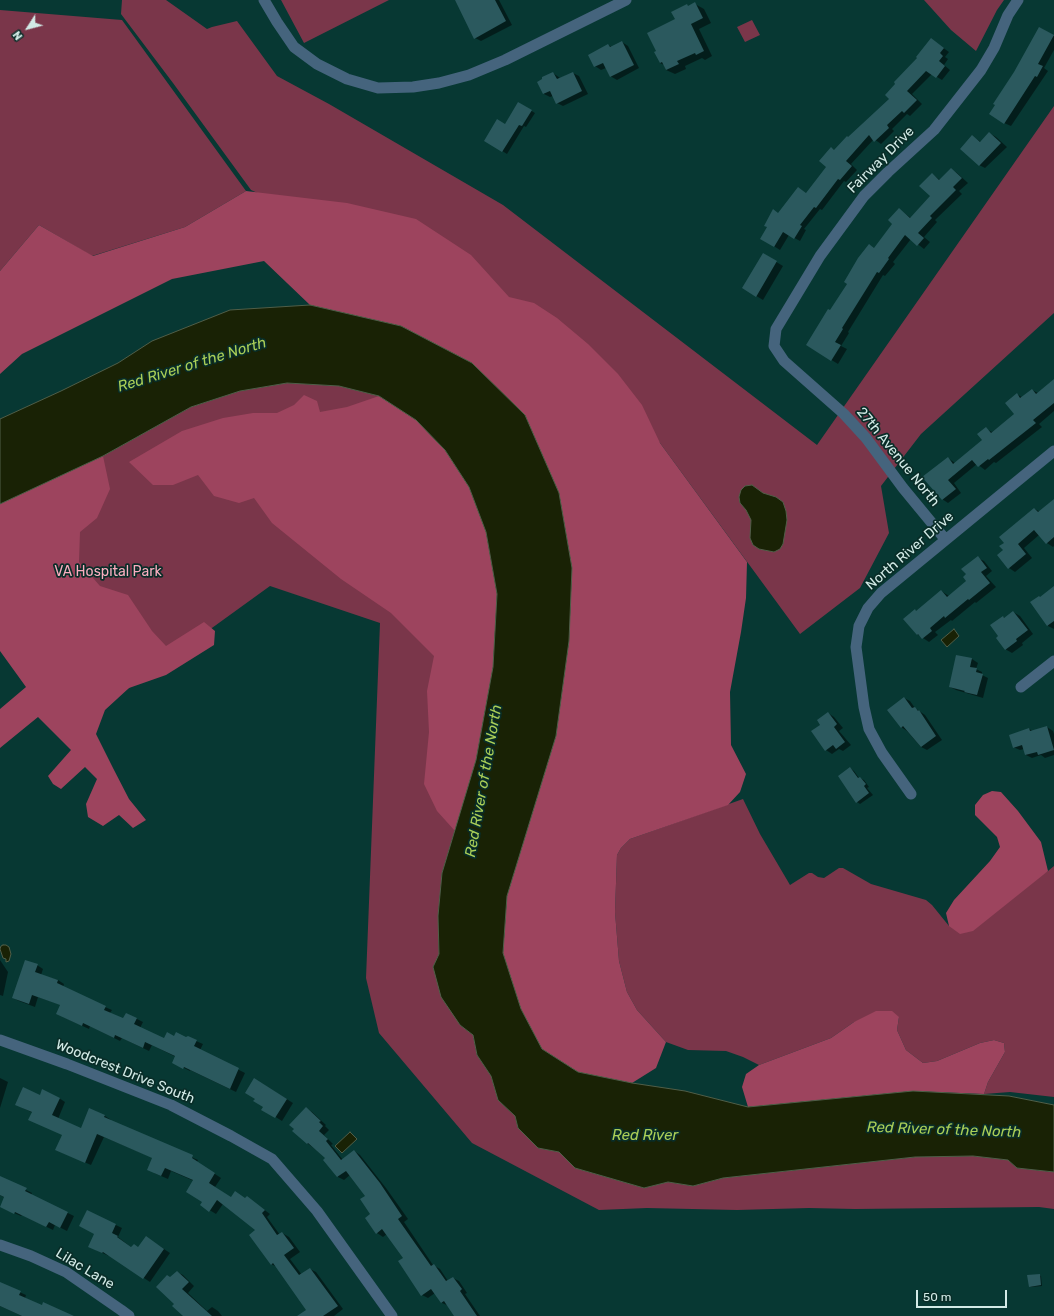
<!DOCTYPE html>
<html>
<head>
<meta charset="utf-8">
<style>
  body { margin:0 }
  #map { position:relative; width:1054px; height:1316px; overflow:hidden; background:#073833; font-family:Rubik,sans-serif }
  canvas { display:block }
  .north { position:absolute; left:8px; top:8px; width:40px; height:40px; -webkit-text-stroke:3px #092d28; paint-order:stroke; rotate:234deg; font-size:11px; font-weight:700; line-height:16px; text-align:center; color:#d2eae6 }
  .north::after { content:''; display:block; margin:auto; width:14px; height:18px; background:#d2eae6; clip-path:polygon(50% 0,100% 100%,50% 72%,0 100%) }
  .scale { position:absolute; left:916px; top:1290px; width:91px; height:18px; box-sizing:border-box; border:2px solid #d2eae6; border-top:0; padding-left:5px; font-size:12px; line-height:14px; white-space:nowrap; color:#d2eae6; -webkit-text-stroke:3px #092d28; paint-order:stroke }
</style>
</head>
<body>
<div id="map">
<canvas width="1054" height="1316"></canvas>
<div class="north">N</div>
<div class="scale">50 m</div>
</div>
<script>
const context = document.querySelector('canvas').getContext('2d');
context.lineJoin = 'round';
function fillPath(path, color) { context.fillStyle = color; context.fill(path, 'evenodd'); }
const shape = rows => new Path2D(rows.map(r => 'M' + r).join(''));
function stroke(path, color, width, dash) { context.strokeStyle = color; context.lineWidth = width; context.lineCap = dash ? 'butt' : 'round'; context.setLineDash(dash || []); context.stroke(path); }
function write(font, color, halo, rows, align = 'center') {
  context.font = font + ' Rubik,sans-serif'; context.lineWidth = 3.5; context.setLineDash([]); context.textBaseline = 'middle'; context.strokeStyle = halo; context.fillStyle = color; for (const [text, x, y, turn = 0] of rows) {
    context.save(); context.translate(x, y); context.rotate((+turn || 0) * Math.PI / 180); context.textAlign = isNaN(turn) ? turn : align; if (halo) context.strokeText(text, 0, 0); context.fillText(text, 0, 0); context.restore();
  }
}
fillPath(shape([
  [122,0,166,0,207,29,212,27,237,21,277,76,329,104,503,205,817,445,1054,106,1054,313,921,434,881,486,889,533,860,588,800,634,660,443,513,312,251,190,173,83,121,14],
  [281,0,389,0,304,43],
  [924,0,1004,0,997,10,976,51,951,30],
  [0,10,122,20,246,191,185,227,92,256,39,225,0,271],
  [752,20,760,35,745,42,737,27],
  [287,383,339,386,379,396,476,760,442,873,438,916,439,954,433,967,460,1025,473,1035,477,1055,491,1076,498,1100,515,1116,518,1128,538,1148,559,1152,575,1168,644,1188,668,1182,693,1186,723,1178,915,1157,973,1156,1008,1160,1017,1168,1054,1172,1054,1209,1039,1207,855,1209,809,1208,737,1210,647,1208,599,1210,472,1143,379,1033,366,978,380,623,270,586,75,727,0,504,103,456,191,407,240,391],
  [743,799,760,834,790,885,809,873,812,873,818,877,824,878,839,868,843,868,871,884,926,900,932,905,949,926,1048,871,1054,866,1054,1097,1010,1092,984,1094,988,1082,1005,1052,1004,1043,994,1040,980,1043,937,1061,923,1063,906,1050,897,1030,899,1017,854,1022,831,1038,759,1065,743,1057,726,1051,688,1050,666,1042,637,1010,627,992,619,961,615,912,617,855,621,848,630,839]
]), '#7a364a');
fillPath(shape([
  [246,191,347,203,416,219,471,255,509,297,534,303,557,318,588,344,618,374,642,405,660,443,747,562,746,598,741,632,730,692,731,745,746,774,740,792,728,805,630,839,621,848,617,855,615,912,619,961,627,992,637,1010,666,1042,656,1068,632,1083,578,1072,542,1049,521,1009,503,953,507,896,556,736,569,641,572,568,559,493,525,415,472,363,401,326,310,305,264,261,172,279,22,354,0,374,0,271,39,225,93,256,185,227],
  [304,395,317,401,320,412,347,407,379,396,416,420,445,450,469,487,486,532,497,594,493,667,476,760,455,831,437,811,424,784,429,732,427,691,434,656,391,613,341,579,272,523,254,498,239,503,214,496,198,475,173,485,153,485,129,462,182,431,223,418,253,413,277,413,294,405],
  [103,456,110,489,97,518,80,532,79,562,100,586,128,595,152,631,166,646,204,622,215,631,214,645,166,675,129,688,105,710,96,734,113,768,129,799,146,820,133,828,119,815,103,826,88,817,86,804,97,779,85,767,61,789,53,784,48,776,71,750,38,717,0,748,0,709,26,687,0,651,0,504],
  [992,791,1001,792,1018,811,1041,842,1048,871,973,931,960,934,949,926,946,913,954,900,990,861,1000,847,997,837,975,815,975,805,983,795],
  [876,1011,892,1011,899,1017,897,1030,906,1050,923,1063,937,1061,980,1043,994,1040,1004,1043,1005,1052,988,1082,984,1094,913,1091,748,1107,742,1087,746,1074,759,1065,831,1038,854,1022]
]), '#9d445e');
const water = shape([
  [310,305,401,326,472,363,525,415,559,493,572,568,569,641,556,736,507,896,503,953,521,1009,542,1049,578,1072,632,1083,685,1091,748,1107,913,1091,1009,1096,1054,1105,1054,1172,1017,1168,1008,1160,973,1156,915,1157,723,1178,693,1186,668,1182,644,1188,575,1168,559,1152,538,1148,518,1128,515,1116,498,1100,491,1076,477,1055,473,1035,460,1025,441,997,433,967,439,954,438,916,442,873,476,760,493,667,497,594,486,532,469,487,445,450,416,420,379,396,339,386,287,383,240,391,191,407,103,456,0,504,0,419,61,391,118,363,152,341,230,310,310,305],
  [752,485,763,493,776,497,783,502,786,511,787,520,783,544,780,549,774,552,759,549,753,545,750,538,751,520,746,510,740,503,739,497,741,490,745,486,752,485],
  [954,629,959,636,947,647,941,640,954,629],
  [3,945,6,945,9,947,11,954,9,961,6,962,6,959,3,958,0,949,1,946,3,945],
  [350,1132,357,1139,342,1153,335,1146,350,1132]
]);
fillPath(water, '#192205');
stroke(water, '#505e48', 1);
fillPath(shape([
  [456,0,499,0,512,25,481,41,475,38],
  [695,4,704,9,711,23,699,29,712,56,705,60,702,58,685,66,686,69,675,74,666,70,664,65,660,63,676,19,689,7],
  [1040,28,1054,36,1054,50,1044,68,1048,71,1011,126,1004,123,1015,73],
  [931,39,949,52,945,57,948,59,944,65,950,70,942,80,932,74,912,94,922,104,910,116,907,114,892,129,894,131,881,144,874,139,851,164,857,170,846,182,844,181,822,210,820,209,804,229,806,230,800,241,789,235,780,250,761,238,799,188,807,194,827,167,831,148,835,151,891,99],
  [622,42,628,46,639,68,617,80,610,76,606,68,601,70,595,66,608,45,612,47],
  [553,73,560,78,573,73,579,76,588,94,563,106,557,103,553,96,550,97,544,94,538,82],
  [518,103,535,113,526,127,524,126,507,154,486,141,505,125],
  [989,133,996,137,1007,147,985,168,979,165,972,136,981,142],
  [951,169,957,173,968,183,959,191,962,194,935,220,937,222,924,237,930,242,924,249,911,239,893,262,895,264,885,276,883,275,848,332,849,333,841,346,847,349,838,364,807,345,831,312,870,245,875,249,894,224,899,209,911,218,931,196,932,174,940,180],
  [763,254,783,266,763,300,743,288],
  [1054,381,1054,411,1039,424,1042,427,996,463,994,462,985,470,977,464,954,483,961,493,948,503,942,499,948,458,955,463,983,441,986,429,992,432,1016,414,1017,394,1023,398,1032,390,1038,393],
  [1054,500,1054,546,1053,547,1047,543,1039,535,1024,548,1032,558,1015,572,1009,568,1004,550,1005,543,1035,509,1040,512],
  [978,558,984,561,992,571,986,576,996,587,976,603,975,602,952,621,951,620,935,632,938,635,929,642,917,634,917,611,941,591,949,596,967,581],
  [1054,587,1054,629,1048,626,1032,602,1041,598],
  [1013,612,1020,616,1033,634,1022,643,1023,645,1012,653,1005,649,1000,636,1003,617,1005,618],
  [972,659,978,663,976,669,982,672,982,675,988,678,983,698,956,690,950,687],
  [904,698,910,701,915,708,925,715,942,740,927,750,921,747,907,731,901,727],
  [828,713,834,717,843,728,839,731,851,745,843,751,839,749,832,754,826,750,812,732,821,725],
  [1047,727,1053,731,1054,734,1054,755,1045,758,1041,755,1032,758,1026,755,1024,749,1020,750,1013,747,1029,729,1033,731],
  [850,768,854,771,859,778,864,780,869,787,867,788,873,795,860,804,857,802],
  [0,960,8,972,3,996,0,995],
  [37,965,43,969,41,975,58,980,64,984,63,987,105,1007,112,1010,110,1013,124,1020,127,1014,143,1022,140,1028,165,1039,174,1037,185,1038,196,1041,203,1044,200,1050,245,1073,236,1092,190,1070,190,1071,180,1066,176,1057,152,1045,149,1051,122,1038,120,1041,90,1026,89,1029,63,1017,61,1005,38,997,35,1007,19,1001,13,998],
  [0,1078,8,1082,0,1108],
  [261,1083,293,1103,282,1121,263,1109,264,1107],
  [40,1096,59,1098,65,1102,58,1119,81,1129,90,1110,105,1116,111,1120,110,1121,198,1160,197,1162,221,1178,215,1187,231,1198,246,1199,247,1197,270,1214,267,1217,280,1235,282,1233,289,1237,300,1252,290,1259,302,1275,310,1269,316,1272,343,1309,334,1316,307,1316,307,1310,277,1267,271,1264,257,1230,223,1204,216,1214,201,1205,203,1201,194,1181,171,1171,168,1179,154,1173,153,1158,104,1137,91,1165,63,1153,63,1135,33,1113,23,1108],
  [306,1108,312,1112,326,1125,325,1126,329,1130,324,1135,333,1144,331,1145,343,1160,354,1151,360,1155,386,1188,408,1219,404,1222,433,1265,440,1269,448,1281,453,1278,459,1281,467,1293,465,1294,480,1316,455,1316,449,1306,442,1303,435,1293,428,1298,422,1295,404,1258,387,1234,383,1237,377,1233,367,1196,350,1175,344,1180,338,1177,327,1158,307,1143],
  [0,1177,32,1193,31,1195,74,1216,67,1231,55,1225,53,1230,22,1215,21,1216,7,1210,5,1198,0,1195],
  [87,1211,122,1228,118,1237,132,1248,139,1248,152,1241,170,1253,150,1282,109,1255,109,1256,96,1250,96,1234],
  [177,1272,183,1275,194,1286,188,1293,207,1311,212,1307,218,1311,222,1316,185,1316,176,1304,171,1278],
  [1039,1275,1041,1276,1042,1286,1031,1287,1030,1286],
  [0,1283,26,1295,25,1298,42,1306,72,1316,22,1316,0,1306]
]), '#0007');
fillPath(shape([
  [455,0,495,0,506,21,474,39],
  [695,2,703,18,691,24,704,51,696,55,695,53,677,61,679,64,666,70,662,62,660,63,654,52,656,51,647,33,675,19,671,12,687,4,688,6],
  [1039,27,1054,35,1038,64,1043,66,1037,77,1035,76,1004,124,989,114,995,105,993,104,1014,72],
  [931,38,944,48,940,53,943,56,939,61,945,66,936,78,926,71,907,91,917,100,904,113,902,111,887,125,889,128,874,142,869,135,846,161,852,166,840,180,838,179,816,208,814,207,800,225,802,226,794,239,783,232,774,247,760,239,767,227,764,226,773,209,778,213,798,187,806,193,826,167,819,161,831,147,834,150,847,136,848,137,889,99,885,95,895,84,894,82,917,58,916,57],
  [622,41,634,65,610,77,603,63,594,67,588,55,608,44,610,47],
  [553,72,557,79,573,72,582,91,556,104,550,91,543,94,537,82,542,79,542,77],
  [518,102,532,110,522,126,519,125,502,152,484,141,497,119,505,124],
  [989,132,1001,143,979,166,960,149,972,135,980,142],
  [951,168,962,178,953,187,956,190,930,216,932,218,918,233,924,238,917,246,905,235,888,258,889,259,879,273,877,272,842,328,843,329,835,342,841,345,831,361,806,345,828,309,830,310,847,284,844,282,858,258,869,244,874,248,892,224,888,220,899,208,910,218,930,196,919,186,932,173,939,180],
  [763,253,777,261,756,297,742,288],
  [1054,379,1054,403,1033,420,1036,423,989,460,988,459,978,467,972,460,948,480,956,489,942,500,922,477,948,457,953,464,982,440,977,434,986,427,991,433,1014,414,1005,403,1017,393,1020,398,1032,389,1036,394],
  [1054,499,1054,537,1046,544,1034,530,1018,544,1026,554,1008,569,997,555,1003,550,999,546,1004,543,999,537,1034,508,1038,512],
  [978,556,987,568,981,572,990,583,969,600,968,599,945,618,944,616,930,628,932,631,922,639,918,634,917,635,903,619,915,609,916,611,941,590,947,597,966,581,963,577,966,574,961,569],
  [1054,586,1054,621,1047,626,1030,602,1039,596,1040,597],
  [1013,611,1028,630,1016,639,1017,641,1005,650,996,638,998,636,990,625,1003,616,1004,618],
  [956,655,972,658,970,667,977,668,976,672,983,674,977,695,964,692,965,691,949,687],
  [904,697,912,708,915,707,918,711,919,710,936,736,921,747,903,726,901,728,887,710],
  [828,712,837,724,834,727,845,742,836,749,833,745,825,751,811,731,820,725,817,720],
  [1047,726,1054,750,1038,755,1037,752,1025,755,1022,745,1013,748,1009,735,1029,728,1030,731],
  [850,767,858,778,860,777,866,784,864,786,869,793,856,803,838,776],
  [25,960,38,964,35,972,58,980,57,983,106,1006,104,1010,123,1018,126,1013,137,1018,134,1024,164,1038,167,1032,174,1036,176,1032,186,1037,188,1036,197,1040,194,1046,239,1068,230,1089,184,1067,183,1069,172,1063,175,1056,145,1042,143,1048,115,1035,114,1038,83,1023,82,1026,56,1014,60,1005,32,995,29,1004,12,998],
  [254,1078,287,1099,275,1118,261,1110,263,1107,253,1101,255,1099,245,1093],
  [23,1087,40,1095,42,1089,60,1098,52,1115,81,1128,89,1108,105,1115,104,1117,193,1155,192,1158,215,1173,209,1183,231,1197,235,1191,245,1198,247,1196,265,1210,262,1213,277,1235,282,1232,294,1248,284,1255,299,1275,310,1268,338,1306,323,1316,297,1316,306,1310,273,1263,271,1265,249,1235,255,1230,217,1200,209,1212,200,1205,202,1202,186,1192,193,1180,165,1168,161,1176,147,1170,152,1158,97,1134,85,1163,55,1150,62,1135,28,1120,32,1112,15,1105],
  [306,1107,321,1121,319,1122,323,1126,319,1131,328,1139,326,1141,341,1160,354,1150,380,1183,402,1216,398,1219,431,1266,434,1264,446,1281,453,1277,462,1289,460,1291,477,1316,454,1316,444,1301,441,1303,431,1289,421,1296,398,1261,403,1258,382,1229,376,1234,365,1218,370,1214,360,1199,365,1196,346,1171,337,1177,323,1160,325,1158,308,1143,307,1144,292,1131,294,1129,289,1125],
  [0,1176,27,1188,25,1191,68,1212,60,1228,49,1222,46,1227,15,1212,14,1214,0,1207,4,1197,0,1195],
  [87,1210,116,1224,112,1233,118,1236,117,1237,131,1247,134,1244,138,1247,146,1236,164,1249,143,1279,103,1252,102,1253,88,1247,94,1234,79,1226],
  [177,1271,189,1282,182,1289,212,1316,183,1316,172,1306,174,1304,156,1287,167,1275,170,1277],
  [1040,1274,1041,1285,1029,1287,1027,1275],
  [0,1282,21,1291,19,1295,42,1305,43,1302,74,1316,22,1316,0,1306]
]), '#2b595e');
stroke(shape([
  [264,0,277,22,294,47,317,64,347,79,378,88,413,87,439,83,469,75,505,60,626,0],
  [945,539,903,488,866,438,844,414,784,361,774,346,776,329,820,256,864,196,888,172,934,130,981,70,994,48,1008,15,1018,0],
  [1021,687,1054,661],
  [911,794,882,753,869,729,864,707,856,647,859,626,868,608,881,593,1054,451],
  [0,1040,67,1064,171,1105,231,1136,272,1159,317,1211,392,1316],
  [0,1245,31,1256,66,1272,121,1310,129,1316]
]), '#45647d', 11);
write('14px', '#d2eae6', '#092d28', [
  ["Fairway Drive",881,160,-45],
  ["27th Avenue North",898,457,51],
  ["North River Drive",910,551,-41],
  ["Woodcrest Drive South",125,1072,22],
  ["Lilac Lane",85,1269,31]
]);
write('14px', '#faaec0', '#092d28', [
  ["VA Hospital Park",108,572]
]);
write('italic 15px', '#aace57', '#092d28', [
  ["Red River of the North",192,365,-17],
  ["Red River of the North",484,781,-80],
  ["Red River of the North",944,1130,2],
  ["Red River",645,1136]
]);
</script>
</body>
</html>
